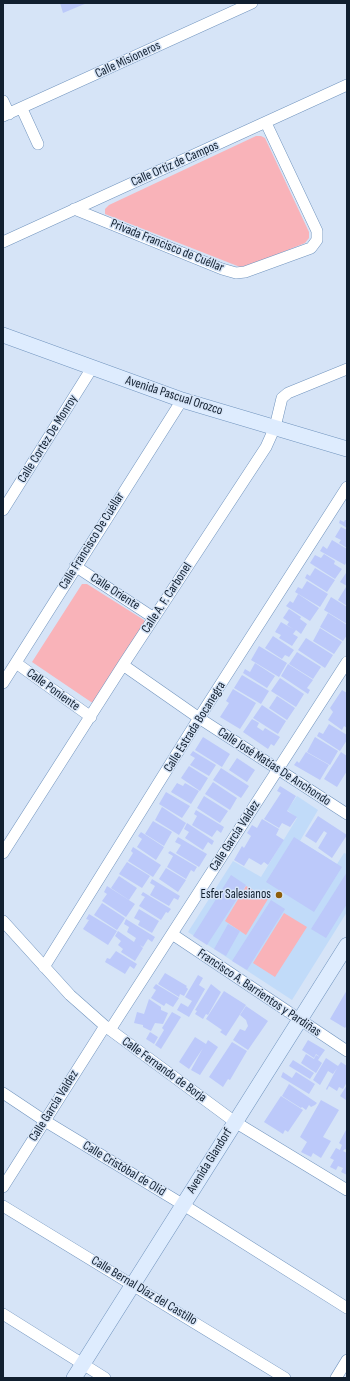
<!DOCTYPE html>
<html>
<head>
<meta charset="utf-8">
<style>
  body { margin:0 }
  #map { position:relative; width:350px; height:1381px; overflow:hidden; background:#d6e4f7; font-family:"Sofia Sans Condensed",sans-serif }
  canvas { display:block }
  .frame { position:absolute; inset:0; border:4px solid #111f2f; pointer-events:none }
</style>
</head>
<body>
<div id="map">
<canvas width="350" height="1381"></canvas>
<div class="frame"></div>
</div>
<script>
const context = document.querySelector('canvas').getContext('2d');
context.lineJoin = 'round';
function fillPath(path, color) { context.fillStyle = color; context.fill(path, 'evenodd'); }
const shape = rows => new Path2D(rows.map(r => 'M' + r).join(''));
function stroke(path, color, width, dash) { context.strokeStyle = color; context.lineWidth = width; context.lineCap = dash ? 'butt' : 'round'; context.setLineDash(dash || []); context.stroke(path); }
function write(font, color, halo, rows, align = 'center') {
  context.font = font + ' "Sofia Sans Condensed",sans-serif'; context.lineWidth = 3; context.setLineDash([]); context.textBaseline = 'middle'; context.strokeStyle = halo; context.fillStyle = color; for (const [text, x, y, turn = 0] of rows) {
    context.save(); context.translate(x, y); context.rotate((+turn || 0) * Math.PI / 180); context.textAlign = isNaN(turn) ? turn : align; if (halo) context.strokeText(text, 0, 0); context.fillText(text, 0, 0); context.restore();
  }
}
fillPath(shape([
  [297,796,318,810,300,841,337,864,344,853,347,854,347,912,292,1000,188,932,233,861,261,877,297,818,287,810]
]), '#c1dbf9');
fillPath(shape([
  [256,136,261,136,265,138,309,232,309,238,305,243,246,267,240,267,105,214,105,209,109,205],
  [82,584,87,584,144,620,146,623,94,704,32,662],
  [246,886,268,899,246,935,225,921],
  [284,913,307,927,275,977,253,963]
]), '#f9b3b9');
fillPath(shape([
  [60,3,87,3,63,13],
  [340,520,344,522,345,520,347,520,347,528,339,523],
  [341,527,347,530,347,548,339,543,341,540,335,537],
  [332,540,347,549,347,561,345,565,320,551,323,546,327,549],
  [324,554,335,561,334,564,342,569,335,579,310,563,315,555,321,558],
  [315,568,335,580,327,592,305,578,307,574,310,576],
  [346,573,347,574,347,586,340,582],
  [307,581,328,594,320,607,295,592,298,587,302,589],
  [346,587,347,587,347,606,338,600],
  [298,594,319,608,310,621,286,606,290,601,293,603],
  [331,597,347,607,347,624,324,610],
  [289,609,301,617,300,619,307,624,301,634,296,630,293,634,298,637,292,646,279,638,281,635,275,632,281,622,293,629,287,625,289,622,283,618],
  [328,613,347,625,347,635,343,641,320,627],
  [320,628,342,642,334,654,313,641],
  [273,636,294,650,289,657,285,655,282,659,265,648],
  [306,638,333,655,325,668,298,650],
  [259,646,287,663,279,677,251,660],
  [297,652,321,667,313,679,289,664],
  [255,663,275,676,267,688,243,673,245,669,250,672],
  [288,664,313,680,307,688,310,690,308,694,281,676],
  [242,675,269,691,261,704,234,688],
  [280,678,304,694,296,707,271,691],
  [233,689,256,703,249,715,236,707,249,715,240,729,220,717,229,703,226,701],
  [342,690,347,693,347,728,344,726,342,730,328,720,333,712,330,708],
  [277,696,295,708,287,720,269,708],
  [262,705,286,721,278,734,253,718],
  [252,719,259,723,257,727,263,731,265,728,280,737,274,746,271,744,268,749,243,732],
  [329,724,347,735,347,740,340,751,317,736,319,732,323,734],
  [203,737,230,754,222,767,195,750],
  [315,737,338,751,330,765,307,752],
  [193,751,216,765,209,776,190,765,195,758,190,755],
  [306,752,329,765,320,780,294,765,297,761,299,763],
  [341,752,347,756,347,771,337,787,324,779],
  [237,758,255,770,247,782,229,770],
  [189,766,208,778,200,791,181,778],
  [221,768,249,786,241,798,213,780],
  [213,782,237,798,230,810,205,794],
  [177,783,183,786,185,783,199,791,191,804,171,792],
  [280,786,296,796,287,811,297,817,290,827,282,823,279,828,264,819,281,793,277,791],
  [166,792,190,806,182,818,159,804],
  [204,796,228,811,220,823,197,808],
  [162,807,186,823,179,835,155,820],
  [196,810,224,827,221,833,217,830,212,837,192,825,197,816,194,814],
  [318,816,347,835,332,858,318,848,327,833,324,831,316,843,305,836],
  [262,819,279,829,276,835,284,840,268,865,264,862,261,865,249,858,244,866,234,860,242,846,244,848,251,836,247,833,252,825,257,828],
  [153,821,172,832,164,846,145,834],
  [187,823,214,841,212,845,208,842,203,850,185,838,189,832,184,829],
  [141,832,164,847,156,860,137,847,142,839,138,836],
  [178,837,207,854,199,867,176,853,181,845,175,842],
  [294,837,342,867,314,912,266,882],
  [133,847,161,865,153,877,128,861,133,853,131,851],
  [170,851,197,867,194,872,191,870,186,879,167,867,173,856,168,853],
  [127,862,150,876,142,888,119,874],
  [166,868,186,880,178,892,159,879],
  [347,872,347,904,326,938,311,929],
  [231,875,246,885,207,945,193,936],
  [119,876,137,888,129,900,111,888],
  [152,879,180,896,178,900,174,898,169,906,150,895,155,886,150,883],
  [107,886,135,904,126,917,102,901,107,894,104,892],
  [143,892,171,909,168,913,166,912,161,920,139,906,145,897,141,895],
  [271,900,285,909,247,970,232,961],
  [102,903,125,918,117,930,94,915],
  [139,909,159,921,152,933,138,925,140,921,134,918],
  [89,914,117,931,108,945,83,929,89,920,86,919],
  [126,919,155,937,152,942,148,939,143,947,140,945,143,948,135,961,121,952,123,949,118,945,121,941,115,936,118,931,134,942,136,938,127,932,129,927,124,924],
  [228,924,240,931,226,956,214,949],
  [116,951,137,964,134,969,130,966,125,974,105,962,107,958,110,959],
  [165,973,187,986,186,987,188,989,184,996,180,994,179,997,158,984],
  [198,975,203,978,199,985,205,989,189,1017,177,1010,181,1003,188,1007,192,1001,185,997],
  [156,984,179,998,173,1007,166,1003,164,1006,151,998,156,990,153,988],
  [211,984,221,992,208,1015,206,1014,203,1019,195,1014,197,1011,195,1010],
  [347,990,347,1025,345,1028,330,1019],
  [224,991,246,1005,226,1036,220,1032,222,1030,206,1019],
  [149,999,161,1007,161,1010,168,1013,163,1024,155,1023,151,1031,143,1027,143,1025,134,1023,137,1012,144,1014],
  [246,1006,268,1021,248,1050,233,1040,240,1029,245,1031,248,1026,246,1020,240,1015],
  [172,1012,181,1017,161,1049,155,1045,164,1030,162,1028],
  [150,1032,158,1037,154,1044,146,1039],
  [195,1037,206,1044,208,1040,218,1047,200,1075,191,1070,203,1048,189,1069,179,1062],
  [308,1040,325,1050,320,1057,316,1054,314,1058,302,1050],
  [232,1042,247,1051,230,1080,228,1079,223,1087,209,1077],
  [306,1054,314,1059,316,1055,320,1057,318,1060,322,1063,316,1073,301,1063],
  [326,1058,338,1066,341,1062,347,1066,347,1082,343,1089,339,1087,337,1091,329,1086,327,1090,326,1089,337,1068,333,1074,328,1071,320,1085,313,1080],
  [293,1060,314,1073,310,1079,289,1066],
  [283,1072,292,1078,296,1072,315,1084,309,1094,281,1077],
  [289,1084,317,1103,315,1105,311,1107,309,1105,306,1110,302,1107,301,1108,282,1096],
  [347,1085,347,1099,346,1100,340,1096],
  [281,1096,303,1110,288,1132,285,1130,283,1134,264,1122],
  [321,1100,339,1110,323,1137,331,1141,321,1158,313,1153,311,1157,301,1152,307,1142,300,1137],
  [346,1130,347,1150,345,1149,343,1151,347,1153,347,1175,341,1172,343,1168,338,1166,336,1170,330,1167,334,1160,330,1158,336,1148,340,1150,342,1145,339,1143]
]), '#bcc9fa');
const street = shape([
  [3,101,9,114],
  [22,109,38,144],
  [3,116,252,3],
  [74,209,222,269,236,273,245,272,311,248,317,240,317,231,266,123],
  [3,242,347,85],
  [3,510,92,368],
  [75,566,154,618],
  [16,663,91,717],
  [123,665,199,718,347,814],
  [3,683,182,400],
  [3,853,123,665,266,447,275,427,282,398,288,393,347,369],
  [3,921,70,995,105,1026,235,1122,347,1190],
  [172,934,347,1051],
  [44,967,199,718,347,487],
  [110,1030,347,662],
  [3,1093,45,1121,182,1204,347,1308],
  [3,1187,105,1026],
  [3,1206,285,1378],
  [3,1314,105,1378],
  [336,1378,347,1360]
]);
const secondary = shape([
  [3,335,182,400,347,449],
  [74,1378,347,945]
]);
stroke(street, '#7194be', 12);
stroke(secondary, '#7194be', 16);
stroke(street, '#fff', 11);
stroke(secondary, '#deecfe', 15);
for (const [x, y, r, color] of [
  [279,895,4,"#8e5e09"]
]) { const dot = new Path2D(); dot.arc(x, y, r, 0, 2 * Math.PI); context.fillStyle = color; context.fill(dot); stroke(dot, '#d6e4f7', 1.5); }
write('13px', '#111f2f', '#d6e4f7', [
  ["Calle Misioneros",128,60,-25],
  ["Calle Ortiz de Campos",175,164,-24],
  ["Privada Francisco de Cuéllar",167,246,22],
  ["Avenida Pascual Orozco",174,396,18],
  ["Calle Cortez De Monroy",48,439,-58],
  ["Calle Francisco De Cuéllar",92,541,-58],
  ["Calle Oriente",115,592,33],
  ["Calle A. F. Carbonel",167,598,-57],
  ["Calle Poniente",53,690,36],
  ["Calle Estrada Bocanegra",195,727,-58],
  ["Calle José Matías De Anchondo",274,767,33],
  ["Calle García Valdez",235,836,-57],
  ["Francisco A. Barrientos y Pardiñas",259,993,34],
  ["Calle Fernando de Borja",164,1070,36],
  ["Calle García Valdez",54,1106,-58],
  ["Avenida Glandorf",210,1161,-58],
  ["Calle Cristóbal de Olid",124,1169,31],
  ["Calle Bernal Díaz del Castillo",144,1291,31]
]);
write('13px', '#111f2f', '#d6e4f7', [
  ["Esfer Salesianos",271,895]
], 'right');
</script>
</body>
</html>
